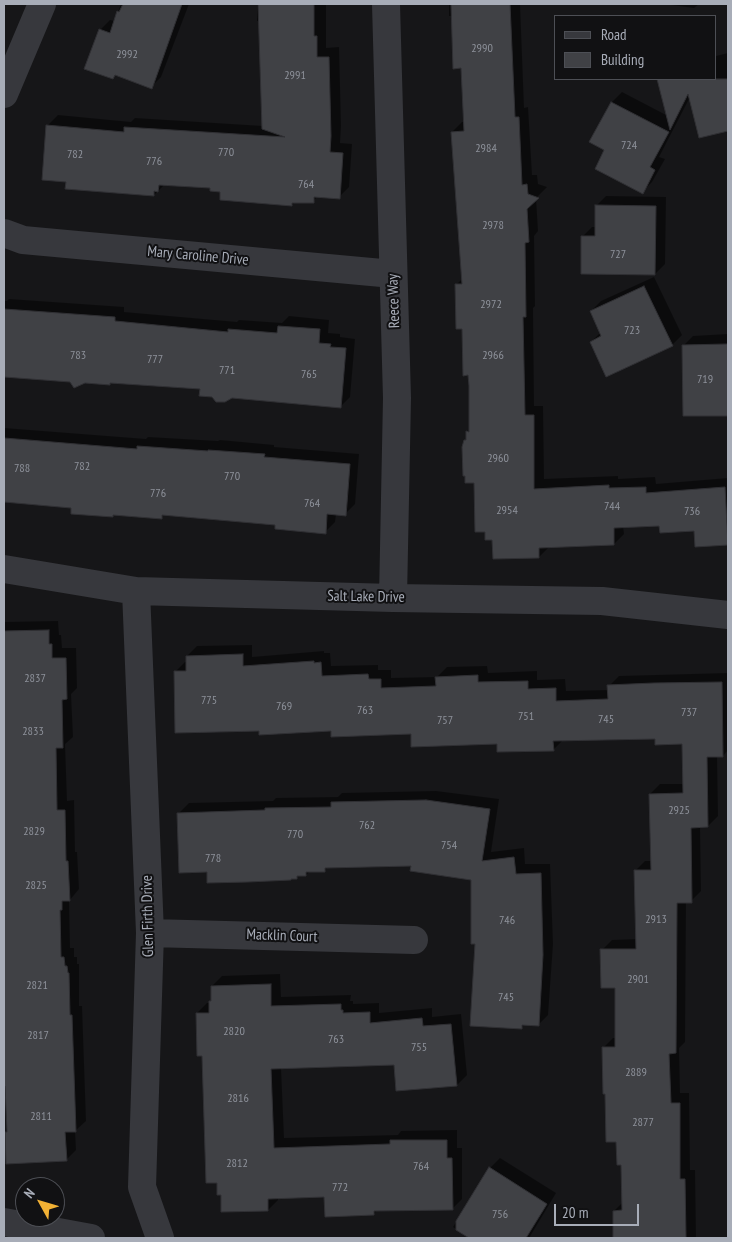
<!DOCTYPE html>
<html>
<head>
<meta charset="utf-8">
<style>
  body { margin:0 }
  #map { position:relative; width:732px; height:1242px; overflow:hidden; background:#161618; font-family:"PT Sans Narrow",sans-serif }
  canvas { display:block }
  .frame { position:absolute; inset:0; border:5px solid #a8adb8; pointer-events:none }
  .legend { position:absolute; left:554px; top:15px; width:162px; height:65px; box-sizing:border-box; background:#111113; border:1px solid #4d4f55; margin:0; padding:6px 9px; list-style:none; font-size:15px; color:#a8adb8 }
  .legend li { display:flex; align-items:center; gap:10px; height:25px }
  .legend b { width:25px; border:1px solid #4d4f55 }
  .north { position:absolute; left:15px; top:1177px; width:50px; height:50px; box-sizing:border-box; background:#111113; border:1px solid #4d4f55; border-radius:50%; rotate:309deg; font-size:14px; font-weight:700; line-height:20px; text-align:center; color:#a8adb8 }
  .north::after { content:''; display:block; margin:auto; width:18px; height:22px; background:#f2b134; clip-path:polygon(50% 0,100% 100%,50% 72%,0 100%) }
  .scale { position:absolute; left:554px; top:1204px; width:85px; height:22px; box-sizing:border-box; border:2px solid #a8adb8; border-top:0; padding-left:6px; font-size:15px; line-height:18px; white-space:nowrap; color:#a8adb8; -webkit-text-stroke:4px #111113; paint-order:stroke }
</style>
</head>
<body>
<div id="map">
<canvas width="732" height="1242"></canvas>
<div class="frame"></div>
<ul class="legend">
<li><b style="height:6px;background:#37383d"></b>Road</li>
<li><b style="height:14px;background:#404145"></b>Building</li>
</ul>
<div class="north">N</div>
<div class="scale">20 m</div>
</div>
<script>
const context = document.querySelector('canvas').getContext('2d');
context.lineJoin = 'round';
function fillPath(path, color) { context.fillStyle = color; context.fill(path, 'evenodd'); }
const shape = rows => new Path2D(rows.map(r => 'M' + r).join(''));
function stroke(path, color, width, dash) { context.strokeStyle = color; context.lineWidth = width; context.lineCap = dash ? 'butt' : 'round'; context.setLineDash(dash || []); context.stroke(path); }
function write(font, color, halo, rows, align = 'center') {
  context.font = font + ' "PT Sans Narrow",sans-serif'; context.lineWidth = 4; context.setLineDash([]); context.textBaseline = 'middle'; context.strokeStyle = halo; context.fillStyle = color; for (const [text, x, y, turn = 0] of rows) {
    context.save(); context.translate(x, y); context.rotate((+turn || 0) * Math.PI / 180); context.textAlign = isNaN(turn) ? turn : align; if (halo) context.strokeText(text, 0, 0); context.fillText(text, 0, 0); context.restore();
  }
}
fillPath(shape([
  [121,4,189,4,161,77,151,87,116,74,113,78,100,30,110,20,115,21],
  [257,4,326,4,326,48,339,47,341,126,340,143,352,144,349,187,339,197,318,196,313,201,295,202,292,205,222,191,211,187,164,185,154,195,67,181,48,125,58,115,131,122,135,118,263,126,260,21,257,21],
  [449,4,520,4,524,108,528,107,532,175,537,175,538,184,547,187,536,198,538,231,534,236,535,306,533,308,534,406,543,406,544,479,618,476,618,479,655,477,656,484,728,478,728,543,697,545,696,529,660,525,623,526,624,534,614,544,549,547,539,557,494,539,486,530,465,441,467,438,468,432,471,429,470,386,464,328,456,285,463,278,452,132,462,122,465,122,462,67,452,16,449,16],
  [664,4,699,4,694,8],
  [728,53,728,130,700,137,690,97,659,157,665,159,652,182,642,192,606,149,612,102,622,92,668,116,658,79,716,79,716,56],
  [606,196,666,197,665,264,655,274,582,237,592,227,596,227,596,206],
  [654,277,682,335,672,345,591,342,601,332,591,311,601,301],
  [9,299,124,307,124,312,237,322,239,320,282,323,289,316,329,320,328,333,340,334,340,337,355,339,350,397,340,407,201,388,112,381,110,384,4,376,4,301,7,301],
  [728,334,728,415,684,415,683,346,693,336],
  [4,428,146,439,148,437,218,441,220,440,274,445,274,447,359,454,355,504,345,514,336,514,335,522,325,532,277,524,165,514,161,517,115,514,112,516,72,507,4,501],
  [58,621,59,635,61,635,62,648,76,648,77,688,71,694,73,737,65,744,67,801,74,800,75,852,77,852,79,889,69,901,70,948,74,948,74,957,77,957,77,964,79,964,79,1006,82,1006,86,1121,75,1131,76,1150,66,1160,7,1162,4,1051,4,622],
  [252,645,252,657,324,651,324,653,330,653,331,666,378,665,378,670,391,670,391,678,437,677,447,667,487,666,488,673,537,671,537,680,565,679,566,691,609,690,609,686,619,676,728,673,728,750,723,756,717,756,718,816,708,826,700,826,701,891,691,901,686,901,685,1042,679,1048,680,1093,689,1093,690,1170,695,1170,696,1238,614,1238,614,1211,623,1202,622,1163,603,1048,613,1038,616,1038,616,987,602,950,612,940,637,939,635,871,645,861,652,861,650,794,660,784,684,784,683,743,656,738,563,740,553,750,412,733,260,730,175,672,185,662,187,662,187,656,197,646],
  [436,791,499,799,491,852,524,848,525,864,550,864,553,944,548,1015,538,1025,525,1024,521,1028,476,943,473,879,412,864,328,867,325,870,310,871,306,875,299,875,291,879,208,871,179,813,189,803,273,801,276,798,338,797,342,793],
  [280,974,281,997,351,995,350,1001,353,1001,353,1004,379,1003,379,1013,432,1008,432,1017,461,1014,467,1075,457,1085,395,1064,281,1068,284,1138,398,1135,401,1131,457,1130,457,1148,462,1148,462,1199,452,1209,377,1210,374,1214,326,1196,278,1198,278,1200,268,1210,223,1193,197,1013,207,1003,210,1003,213,999,212,986,222,976],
  [500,1158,556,1193,529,1238,471,1238,453,1227,490,1168]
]), '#0007');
const building = shape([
  [123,4,182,4,152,89,115,75,113,79,84,69,99,29,110,33,117,11,119,12,123,4],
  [258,4,314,4,314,36,317,36,317,57,329,57,331,136,330,152,343,153,340,199,314,197,314,203,292,203,292,206,220,200,220,192,210,191,210,188,159,185,158,192,154,191,154,196,65,189,66,182,42,180,46,125,124,132,124,127,285,137,262,129,258,4],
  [451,4,510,4,515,117,519,117,522,185,527,184,528,194,539,198,527,209,529,242,525,243,526,317,523,317,525,415,534,415,534,489,609,485,609,488,646,487,646,493,725,487,728,545,695,547,694,531,660,533,659,526,614,528,614,545,539,548,539,558,493,559,492,540,485,540,485,532,475,532,474,483,465,483,465,476,463,476,462,447,464,440,466,440,466,431,469,432,469,386,468,375,463,376,462,329,456,329,455,284,462,284,451,132,464,131,461,68,453,69,451,4],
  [657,79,728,79,728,131,699,138,688,94,670,130,657,79],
  [611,102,669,132,650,167,655,170,643,194,595,169,604,150,589,142,611,102],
  [595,205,656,206,655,275,581,274,581,236,595,236,595,205],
  [644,286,673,346,606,377,590,342,601,336,590,311,644,286],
  [4,309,115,317,115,321,228,332,228,329,277,333,278,326,320,329,319,343,331,344,330,347,346,348,341,408,232,398,225,402,216,402,212,397,199,396,200,389,110,383,110,385,85,383,74,388,70,382,4,377,4,309],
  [728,344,728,416,683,416,682,345,728,344],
  [4,438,137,449,137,446,208,451,208,450,265,454,264,457,350,464,346,516,327,514,326,534,275,529,275,525,162,515,162,519,113,515,113,517,71,514,71,508,4,502,4,438],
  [49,630,49,644,52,644,52,658,66,658,67,699,62,700,63,748,56,748,57,810,65,810,66,861,68,861,70,901,62,901,62,910,60,910,61,957,64,957,65,966,67,966,68,973,69,973,70,1015,72,1015,76,1132,65,1132,67,1161,6,1164,5,1132,7,1132,5,1086,4,1086,4,631,49,630],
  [243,654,243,666,314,661,314,663,321,662,322,676,368,674,369,679,381,679,381,688,436,686,435,677,478,675,478,682,528,681,528,689,556,688,556,701,608,699,607,685,654,683,722,682,723,757,707,757,708,827,691,828,692,903,677,903,676,1053,669,1054,671,1103,680,1103,680,1179,685,1179,686,1238,613,1238,613,1211,622,1210,621,1165,617,1165,616,1142,606,1142,605,1094,603,1094,602,1047,615,1047,615,988,601,988,600,949,636,949,634,870,651,870,649,794,683,793,682,744,655,745,655,739,553,741,554,751,497,752,497,744,411,747,411,734,331,737,331,731,259,735,259,731,175,733,174,671,186,671,186,656,243,654],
  [426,800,490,809,482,861,514,857,516,874,541,873,543,955,539,1026,522,1025,522,1029,470,1026,475,944,471,944,471,880,410,871,411,866,325,868,325,872,306,872,306,876,297,876,297,879,291,879,291,880,248,882,207,883,207,872,179,873,177,813,265,810,265,808,331,807,331,802,426,800],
  [271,984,271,1006,341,1004,341,1010,343,1010,343,1013,370,1012,370,1023,422,1018,423,1026,451,1024,457,1086,396,1091,394,1065,271,1069,274,1148,390,1144,390,1140,447,1140,447,1158,452,1158,453,1210,374,1211,374,1215,325,1217,324,1197,268,1199,268,1211,221,1212,221,1195,217,1195,217,1183,206,1183,202,1056,197,1056,196,1013,209,1013,209,1001,211,1001,211,986,271,984],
  [489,1167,547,1204,526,1238,469,1238,456,1230,456,1221,489,1167]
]);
fillPath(building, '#404145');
stroke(building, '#303034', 1);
stroke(shape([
  [386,4,397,398,393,598],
  [4,94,42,4],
  [4,233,23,240,393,274],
  [4,569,136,591,393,598,602,601,728,615],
  [136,591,150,933,142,1187,160,1238],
  [150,933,414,940],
  [4,1222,91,1238]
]), '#37383d', 28);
write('12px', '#8e929b', null, [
  ["2990",482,49],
  ["2992",127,55],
  ["2991",295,76],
  ["724",629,146],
  ["2984",486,149],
  ["770",226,153],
  ["782",75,155],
  ["776",154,162],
  ["764",306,185],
  ["2978",493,226],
  ["727",618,255],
  ["2972",491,305],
  ["723",632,331],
  ["783",78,356],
  ["2966",493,356],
  ["777",155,360],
  ["771",227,371],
  ["765",309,375],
  ["719",705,380],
  ["2960",498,459],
  ["782",82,467],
  ["788",22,469],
  ["770",232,477],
  ["776",158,494],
  ["764",312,504],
  ["744",612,507],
  ["2954",507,511],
  ["736",692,512],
  ["2837",35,679],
  ["775",209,701],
  ["769",284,707],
  ["763",365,711],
  ["737",689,713],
  ["751",526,717],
  ["745",606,720],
  ["757",445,721],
  ["2833",33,732],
  ["2925",679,811],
  ["762",367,826],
  ["2829",34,832],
  ["770",295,835],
  ["754",449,846],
  ["778",213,859],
  ["2825",36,886],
  ["2913",656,920],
  ["746",507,921],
  ["2901",638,980],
  ["2821",37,986],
  ["745",506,998],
  ["2820",234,1032],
  ["2817",38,1036],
  ["763",336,1040],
  ["755",419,1048],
  ["2889",636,1073],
  ["2816",238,1099],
  ["2811",41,1117],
  ["2877",643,1123],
  ["2812",237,1164],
  ["764",421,1167],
  ["772",340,1188],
  ["756",500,1215]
]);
write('15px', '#a8adb8', '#111113', [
  ["Mary Caroline Drive",198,256,5],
  ["Reece Way",394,301,-92],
  ["Salt Lake Drive",366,597,1],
  ["Glen Firth Drive",148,916,-91],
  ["Macklin Court",282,936,2]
]);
</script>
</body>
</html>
